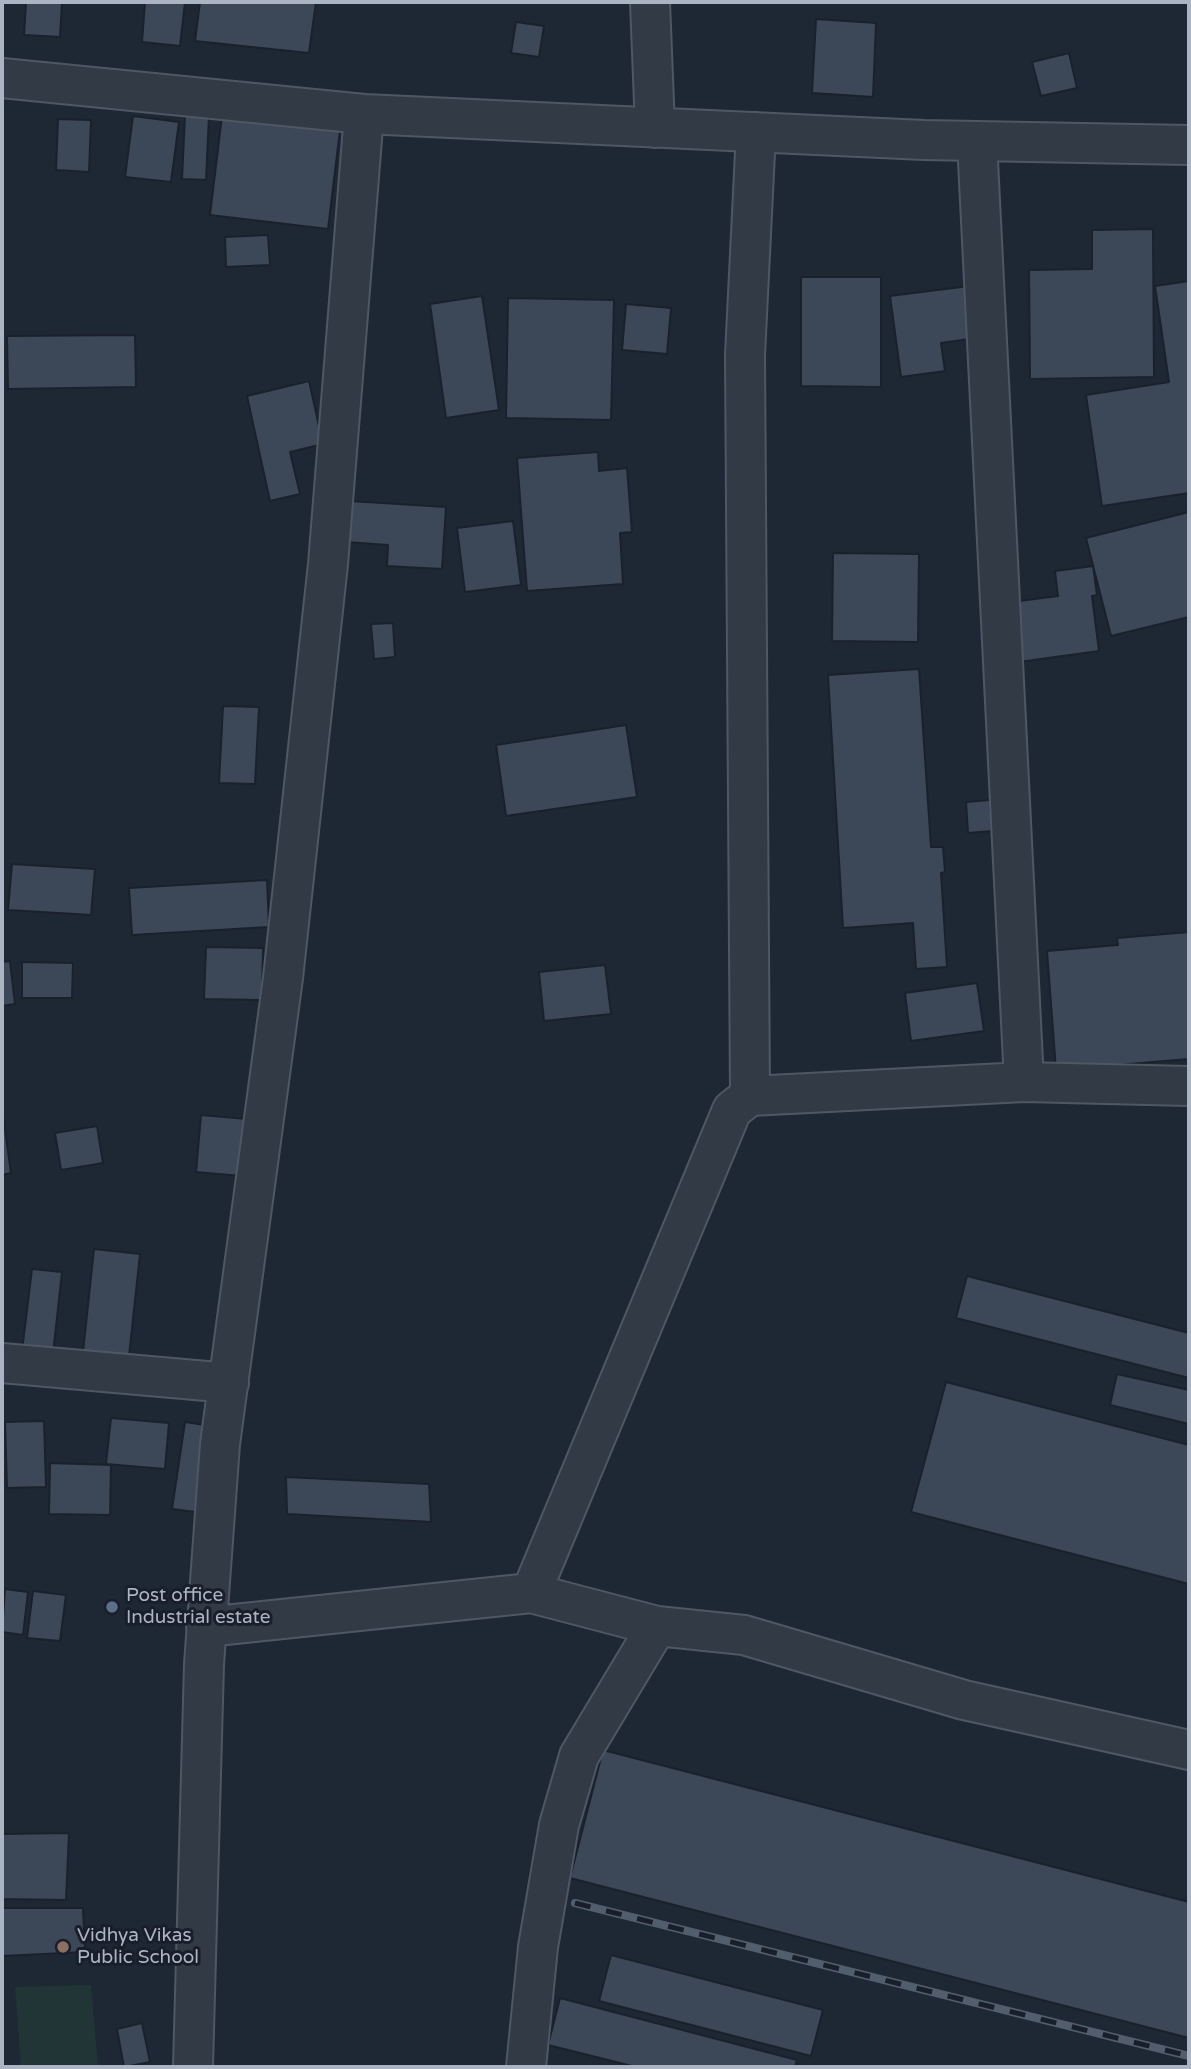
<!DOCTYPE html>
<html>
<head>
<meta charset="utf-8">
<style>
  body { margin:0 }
  #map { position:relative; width:1191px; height:2069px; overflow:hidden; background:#1e2835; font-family:"Varela Round",sans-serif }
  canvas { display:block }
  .frame { position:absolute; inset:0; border:4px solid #abb4c3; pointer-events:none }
</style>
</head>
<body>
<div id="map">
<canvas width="1191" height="2069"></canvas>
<div class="frame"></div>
</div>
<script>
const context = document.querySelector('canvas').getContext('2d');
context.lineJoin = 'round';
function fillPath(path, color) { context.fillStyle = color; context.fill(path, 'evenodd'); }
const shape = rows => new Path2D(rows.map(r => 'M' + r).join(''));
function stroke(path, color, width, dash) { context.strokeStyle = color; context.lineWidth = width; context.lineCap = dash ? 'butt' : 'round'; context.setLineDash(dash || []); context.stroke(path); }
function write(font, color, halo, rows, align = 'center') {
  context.font = font + ' "Varela Round",sans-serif'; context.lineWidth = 6; context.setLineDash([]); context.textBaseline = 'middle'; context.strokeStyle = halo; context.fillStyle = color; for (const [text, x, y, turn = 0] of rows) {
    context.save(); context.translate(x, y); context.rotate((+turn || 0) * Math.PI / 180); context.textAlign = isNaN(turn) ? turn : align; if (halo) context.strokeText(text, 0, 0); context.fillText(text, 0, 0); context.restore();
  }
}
fillPath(shape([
  [91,1985,98,2067,21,2067,15,1987]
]), '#213537');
const building = shape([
  [26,2,62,2,60,37,24,35,26,2],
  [145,2,185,2,180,46,142,42,145,2],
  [200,2,316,2,309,53,195,41,200,2],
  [816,19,876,23,873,97,812,93,816,19],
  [516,22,544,26,539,57,511,53,516,22],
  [1069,53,1077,88,1041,96,1032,62,1069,53],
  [185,115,209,116,206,180,182,179,185,115],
  [133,116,179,122,171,182,125,177,133,116],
  [222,116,340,130,328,229,210,215,222,116],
  [58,119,91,120,89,172,56,170,58,119],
  [1153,229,1154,377,1030,379,1029,270,1092,269,1092,230,1153,229],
  [268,235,270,265,226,267,225,237,268,235],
  [801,277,881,277,881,387,801,386,801,277],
  [1189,281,1189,493,1102,506,1086,395,1169,382,1155,286,1189,281],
  [969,286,976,338,941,343,945,371,901,377,890,296,969,286],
  [482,296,499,410,446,418,430,304,482,296],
  [508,298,614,300,611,420,506,418,508,298],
  [626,304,671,308,667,354,622,350,626,304],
  [135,335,136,387,8,389,7,336,135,335],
  [309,381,323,444,290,452,300,494,270,501,247,396,309,381],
  [598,452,599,471,627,468,632,532,620,533,623,584,527,591,517,458,598,452],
  [350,501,446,507,442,569,387,566,388,545,346,542,350,501],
  [1189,512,1189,617,1111,636,1086,538,1189,512],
  [513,521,521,585,465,592,457,528,513,521],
  [833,553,919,554,918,642,832,641,833,553],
  [1093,566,1097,595,1092,596,1099,651,1019,662,1011,602,1058,596,1055,571,1093,566],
  [393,623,395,657,374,659,371,624,393,623],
  [919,669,931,847,943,847,945,872,941,873,947,967,916,969,913,923,843,928,828,675,919,669],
  [223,706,259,707,255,784,219,783,223,706],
  [626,725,637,797,506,816,496,745,626,725],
  [990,800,992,831,968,833,966,802,990,800],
  [12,864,95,869,91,915,8,910,12,864],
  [267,880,269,927,132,935,129,888,267,880],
  [1189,932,1189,1059,1056,1070,1047,951,1118,945,1117,938,1189,932],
  [206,947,263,948,262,1000,204,999,206,947],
  [10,961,15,1004,2,1006,2,962,10,961],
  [22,962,73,963,72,998,22,998,22,962],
  [605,965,611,1014,544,1021,539,972,605,965],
  [977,983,984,1031,911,1041,905,993,977,983],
  [2,1108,11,1173,2,1175,2,1108],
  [201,1115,258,1120,253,1177,196,1172,201,1115],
  [97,1126,103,1163,61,1170,55,1133,97,1126],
  [94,1249,140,1254,129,1356,83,1352,94,1249],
  [32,1269,62,1272,53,1354,22,1351,32,1269],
  [967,1276,1189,1333,1189,1378,956,1318,967,1276],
  [1117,1374,1189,1390,1189,1424,1110,1405,1117,1374],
  [946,1382,1189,1445,1189,1584,911,1512,946,1382],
  [111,1418,169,1423,165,1469,106,1464,111,1418],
  [44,1421,46,1487,7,1488,5,1422,44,1421],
  [185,1422,218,1427,204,1513,172,1509,185,1422],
  [50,1463,111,1465,110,1515,49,1514,50,1463],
  [286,1477,429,1484,431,1522,287,1514,286,1477],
  [5,1589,28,1592,23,1635,2,1632,5,1589],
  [33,1591,66,1595,60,1641,27,1638,33,1591],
  [603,1750,1189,1902,1189,2038,570,1878,603,1750],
  [69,1833,66,1900,2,1899,2,1834,69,1833],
  [2,1908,83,1908,85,1952,2,1956,2,1908],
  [611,1955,823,2010,811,2056,599,2001,611,1955],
  [560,1998,797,2060,795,2067,636,2067,548,2045,560,1998],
  [142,2023,150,2062,124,2067,117,2029,142,2023]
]);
fillPath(building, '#3c4858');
stroke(building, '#1a212c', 2);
const minor = shape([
  [650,2,655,128],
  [2,78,364,114,328,564,283,978,220,1444,204,1664,193,2067],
  [364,114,924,140,1189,145],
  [977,141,1024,1082],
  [750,1096,745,355,756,132],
  [2,1363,229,1383],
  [531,1593,657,1626,744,1635,964,1700,1189,1750],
  [206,1627,531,1593,732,1110,750,1096,1024,1082,1189,1086],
  [526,2067,538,1947,559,1825,579,1756,657,1626]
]);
stroke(minor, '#4f5764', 42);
stroke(minor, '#323a46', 38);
const rail = shape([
  [575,1903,1189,2056]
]);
stroke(rail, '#535e6d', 8);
stroke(rail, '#181f2a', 5, [16]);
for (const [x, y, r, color] of [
  [112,1607,7,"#5c6f8a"],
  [63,1947,7,"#8d6e63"]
]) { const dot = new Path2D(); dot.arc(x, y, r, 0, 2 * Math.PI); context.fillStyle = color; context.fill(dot); stroke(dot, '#181f2a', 2.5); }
write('19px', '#abb4c3', '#181f2a', [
  ["Post office",126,1596],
  ["Industrial estate",126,1618],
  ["Vidhya Vikas",77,1936],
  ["Public School",77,1958]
], 'left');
</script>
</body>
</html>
